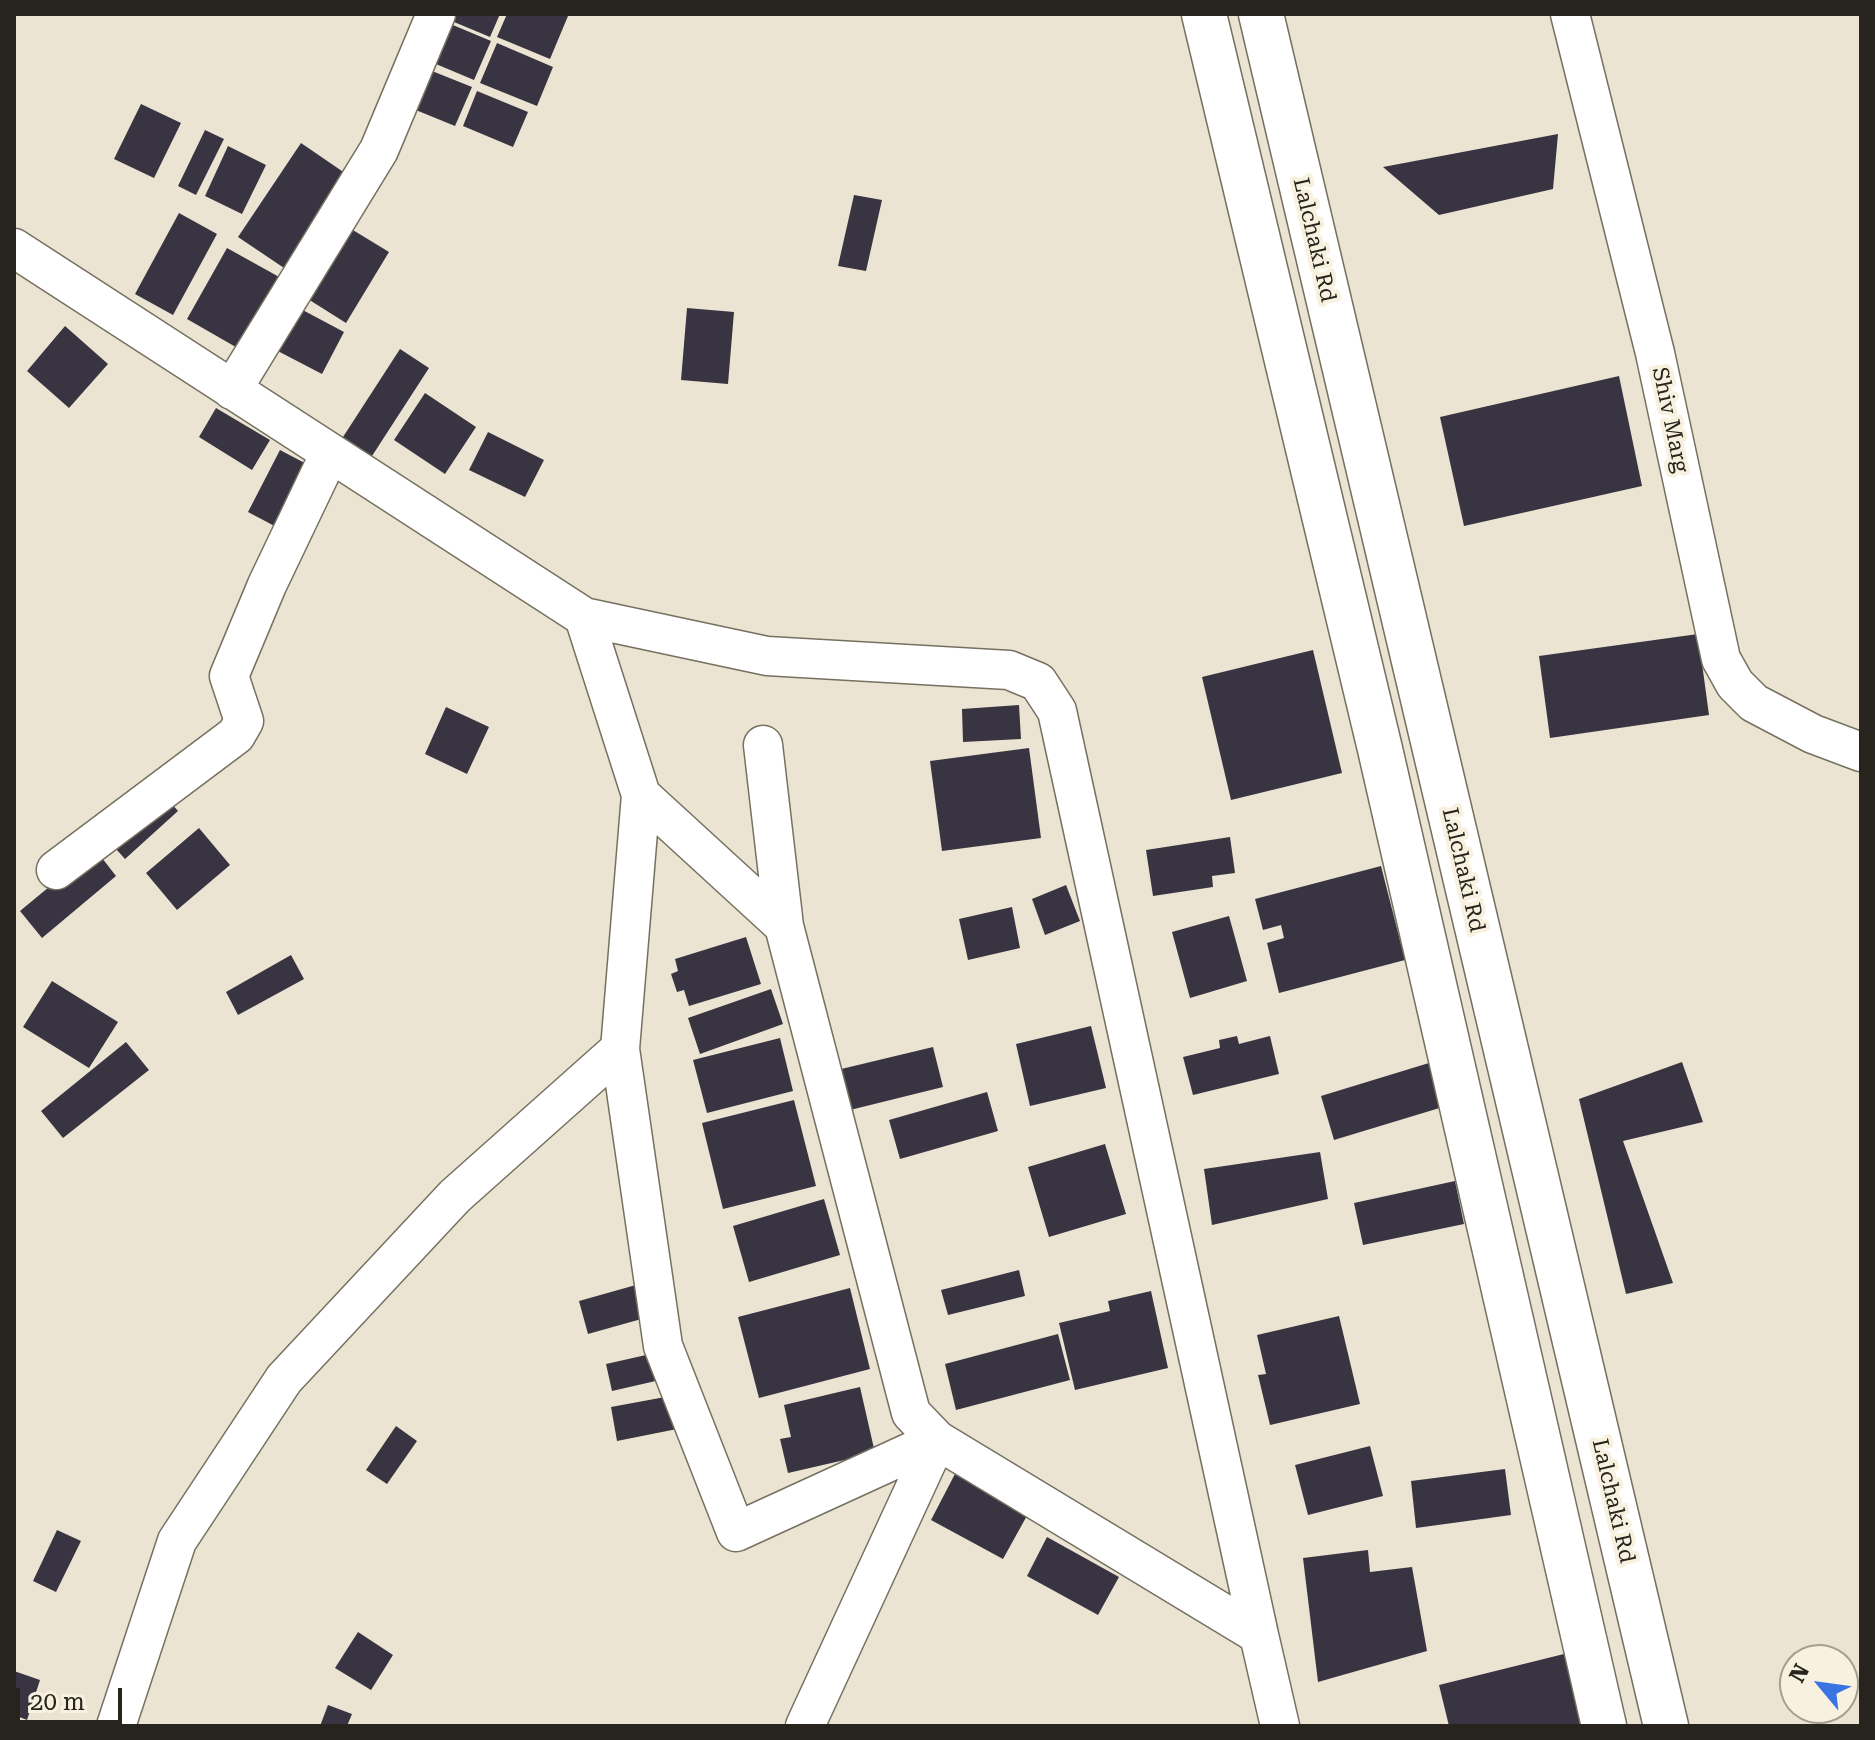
<!DOCTYPE html>
<html>
<head>
<meta charset="utf-8">
<style>
  body { margin:0 }
  #map { position:relative; width:1875px; height:1740px; overflow:hidden; background:#ebe4d2; font-family:"Roboto Serif",serif }
  canvas { display:block }
  .frame { position:absolute; inset:0; border:16px solid #26241d; pointer-events:none }
  .north { position:absolute; left:1779px; top:1644px; width:80px; height:80px; box-sizing:border-box; background:#f8f1df; border:2px solid #a49f91; border-radius:50%; rotate:299deg; font-size:22px; font-weight:700; line-height:32px; text-align:center; color:#26241d }
  .north::after { content:''; display:block; margin:auto; width:28px; height:36px; background:#3a74e3; clip-path:polygon(50% 0,100% 100%,50% 72%,0 100%) }
  .scale { position:absolute; left:16px; top:1688px; width:106px; height:36px; box-sizing:border-box; border:4px solid #26241d; border-top:0; padding-left:10px; font-size:24px; line-height:28px; white-space:nowrap; color:#26241d; -webkit-text-stroke:6px #f8f1df; paint-order:stroke }
</style>
</head>
<body>
<div id="map">
<canvas width="1875" height="1740"></canvas>
<div class="frame"></div>
<div class="north">N</div>
<div class="scale">20 m</div>
</div>
<script>
const context = document.querySelector('canvas').getContext('2d');
context.lineJoin = 'round';
function fillPath(path, color) { context.fillStyle = color; context.fill(path, 'evenodd'); }
const shape = rows => new Path2D(rows.map(r => 'M' + r).join(''));
function stroke(path, color, width, dash) { context.strokeStyle = color; context.lineWidth = width; context.lineCap = dash ? 'butt' : 'round'; context.setLineDash(dash || []); context.stroke(path); }
function write(font, color, halo, rows, align = 'center') {
  context.font = font + ' "Roboto Serif",serif'; context.lineWidth = 8; context.setLineDash([]); context.textBaseline = 'middle'; context.strokeStyle = halo; context.fillStyle = color; for (const [text, x, y, turn = 0] of rows) {
    context.save(); context.translate(x, y); context.rotate((+turn || 0) * Math.PI / 180); context.textAlign = isNaN(turn) ? turn : align; if (halo) context.strokeText(text, 0, 0); context.fillText(text, 0, 0); context.restore();
  }
}
fillPath(shape([
  [444,14,500,14,490,37,442,17],
  [507,14,568,16,550,59,497,37],
  [441,20,491,41,474,80,424,59],
  [497,43,553,67,537,106,480,83],
  [422,67,472,87,455,126,406,106],
  [477,91,528,112,513,147,463,126],
  [141,104,181,123,154,178,114,159],
  [205,130,224,139,196,195,178,186],
  [1558,134,1553,189,1439,215,1383,167],
  [301,143,355,180,293,274,238,237],
  [228,146,266,165,242,214,205,196],
  [854,195,882,200,866,271,838,266],
  [179,213,217,234,173,315,135,294],
  [343,224,389,252,346,323,300,294],
  [227,248,281,278,241,350,187,319],
  [297,307,344,332,322,374,274,349],
  [687,308,734,312,728,384,681,380],
  [65,326,108,364,69,408,27,371],
  [400,349,429,368,372,456,343,437],
  [1619,376,1642,486,1464,526,1440,417],
  [425,393,476,427,445,474,394,440],
  [216,408,270,440,252,470,199,437],
  [488,432,544,460,525,497,469,470],
  [280,450,316,469,284,531,248,512],
  [1698,634,1709,715,1550,738,1539,656],
  [1313,650,1342,773,1231,800,1202,677],
  [1019,705,1021,739,963,742,962,709],
  [446,707,489,727,467,774,425,754],
  [1029,748,1041,838,942,851,930,761],
  [161,792,178,811,125,859,108,840],
  [199,828,230,865,177,910,146,873],
  [1230,837,1235,873,1212,876,1213,887,1153,896,1146,850],
  [95,849,116,876,42,938,20,911],
  [1381,866,1405,960,1279,993,1267,943,1284,938,1281,925,1263,930,1255,899],
  [1066,885,1080,921,1045,935,1032,899],
  [1012,907,1020,948,968,960,959,919],
  [1229,916,1247,981,1190,998,1172,932],
  [746,937,761,984,689,1006,684,990,677,992,671,974,678,971,675,959],
  [291,955,304,979,238,1015,226,992],
  [52,981,118,1022,89,1068,23,1027],
  [771,989,783,1024,700,1054,688,1018],
  [1091,1026,1106,1088,1030,1106,1016,1044],
  [1237,1036,1239,1044,1270,1036,1279,1074,1193,1095,1183,1057,1220,1048,1219,1040],
  [780,1038,793,1091,707,1113,693,1060],
  [126,1042,149,1070,63,1138,41,1111],
  [933,1047,943,1087,842,1112,833,1071],
  [1442,1059,1456,1103,1334,1140,1321,1096],
  [1682,1062,1703,1122,1623,1141,1673,1283,1626,1294,1579,1099],
  [987,1092,998,1131,900,1159,889,1120],
  [794,1100,816,1186,723,1209,702,1123],
  [1105,1144,1126,1214,1049,1237,1028,1167],
  [1320,1152,1328,1199,1212,1225,1204,1169],
  [1455,1181,1464,1224,1363,1245,1354,1203],
  [824,1199,840,1255,749,1282,733,1226],
  [1019,1270,1025,1296,948,1315,941,1290],
  [643,1283,652,1316,588,1334,579,1301],
  [850,1288,870,1369,759,1398,738,1317],
  [1151,1291,1168,1368,1075,1390,1059,1323,1110,1311,1108,1301],
  [1339,1316,1360,1404,1270,1425,1258,1375,1266,1374,1257,1335],
  [1058,1334,1070,1380,956,1410,945,1364],
  [655,1353,660,1380,612,1391,606,1364],
  [860,1387,875,1453,788,1473,780,1439,791,1437,784,1405],
  [676,1395,682,1428,617,1441,611,1407],
  [396,1426,417,1441,387,1484,366,1470],
  [1370,1446,1383,1496,1308,1515,1295,1465],
  [1505,1469,1511,1515,1416,1528,1411,1481],
  [956,1472,1029,1512,1003,1559,931,1520],
  [57,1530,81,1541,56,1592,33,1581],
  [1047,1537,1119,1577,1098,1615,1027,1576],
  [1368,1550,1370,1572,1412,1567,1427,1651,1318,1682,1303,1558],
  [358,1632,393,1655,371,1690,335,1668],
  [1576,1651,1595,1726,1449,1726,1439,1685],
  [14,1671,40,1680,27,1720,14,1715],
  [328,1705,352,1714,347,1726,320,1726]
]), '#393441');
const minor = shape([
  [1570,14,1655,353,1721,659,1735,684,1754,703,1813,734,1861,752],
  [14,248,584,617,641,795,784,926,911,1413,937,1440,1259,1635,1280,1726],
  [232,390,379,150,436,14],
  [584,617,767,656,1009,670,1038,682,1057,711,1259,1635],
  [763,745,784,926],
  [641,795,620,1049,663,1346,736,1532,937,1440],
  [56,870,236,735,244,721,229,676,267,585,330,453],
  [116,1726,177,1541,284,1379,455,1196,620,1049],
  [805,1726,937,1440]
]);
const major = shape([
  [1204,14,1380,749,1604,1726],
  [1261,14,1666,1726]
]);
stroke(minor, '#767060', 41);
stroke(major, '#767060', 47);
stroke(minor, '#fff', 38);
stroke(major, '#fff', 44);
write('22px', '#26241d', '#f8f1df', [
  ["Lalchaki Rd",1314,240,77],
  ["Shiv Marg",1670,420,78],
  ["Lalchaki Rd",1463,870,77],
  ["Lalchaki Rd",1613,1501,77]
]);
</script>
</body>
</html>
